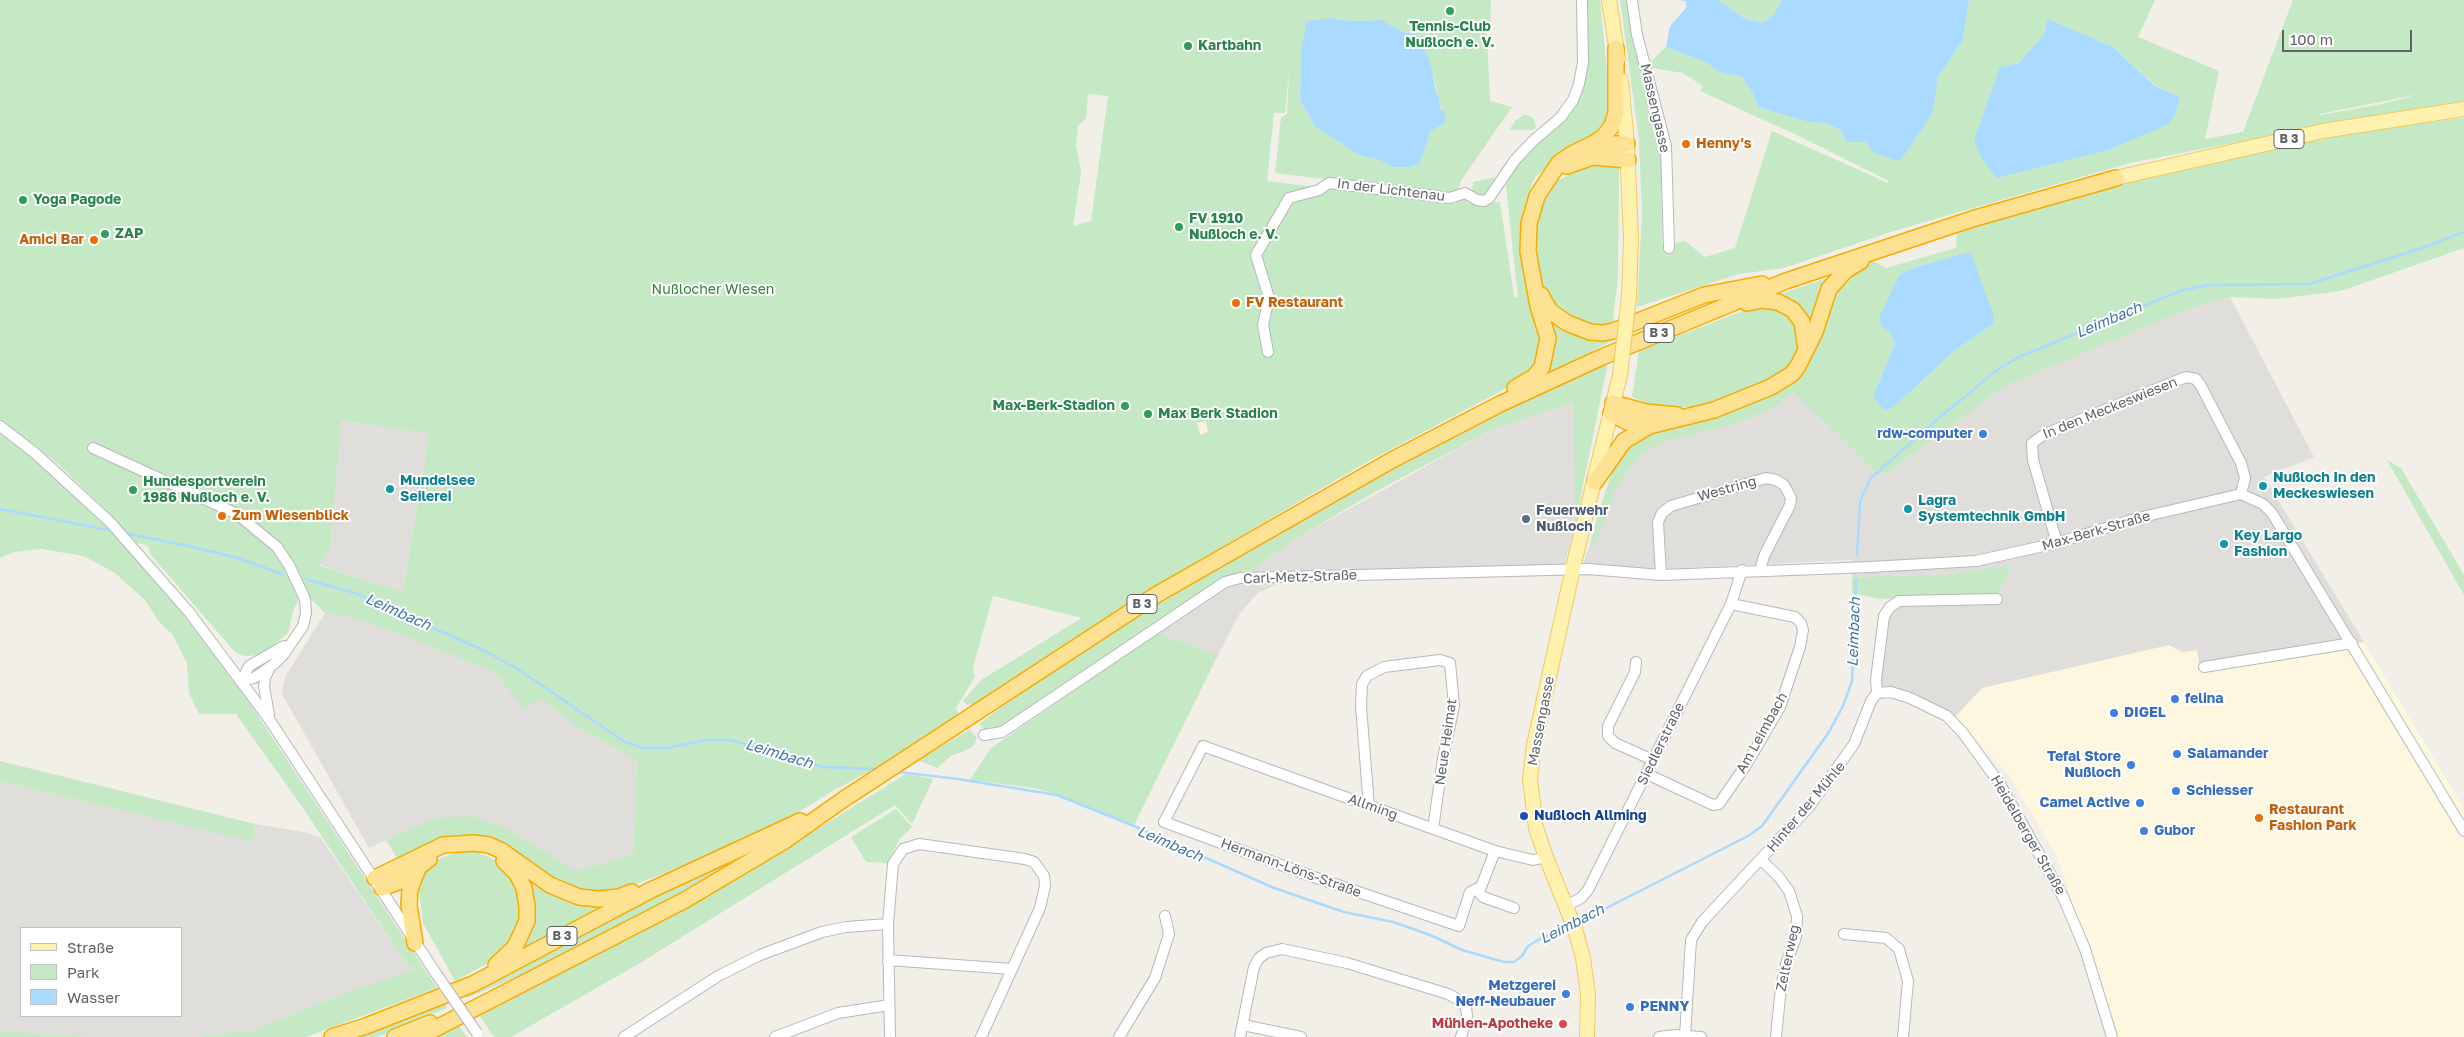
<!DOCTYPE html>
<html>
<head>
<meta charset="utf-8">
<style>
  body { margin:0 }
  #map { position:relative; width:2464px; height:1037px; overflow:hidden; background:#f1efe8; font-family:"Golos Text",sans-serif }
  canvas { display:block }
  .legend { position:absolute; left:20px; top:927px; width:162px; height:90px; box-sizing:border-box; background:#fff; border:1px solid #bfc1c3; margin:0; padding:6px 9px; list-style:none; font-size:15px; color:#5f6368 }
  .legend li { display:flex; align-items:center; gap:10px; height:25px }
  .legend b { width:25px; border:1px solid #bfc1c3 }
  .scale { position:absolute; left:2282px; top:30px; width:130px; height:22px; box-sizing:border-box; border:2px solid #5f6368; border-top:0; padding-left:6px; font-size:15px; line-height:18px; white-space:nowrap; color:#5f6368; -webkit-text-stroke:4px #fff; paint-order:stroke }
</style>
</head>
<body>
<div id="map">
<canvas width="2464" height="1037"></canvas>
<ul class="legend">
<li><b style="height:6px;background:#fff2af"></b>Straße</li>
<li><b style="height:14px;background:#c5e8c5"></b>Park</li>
<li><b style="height:14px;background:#aadaff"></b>Wasser</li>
</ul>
<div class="scale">100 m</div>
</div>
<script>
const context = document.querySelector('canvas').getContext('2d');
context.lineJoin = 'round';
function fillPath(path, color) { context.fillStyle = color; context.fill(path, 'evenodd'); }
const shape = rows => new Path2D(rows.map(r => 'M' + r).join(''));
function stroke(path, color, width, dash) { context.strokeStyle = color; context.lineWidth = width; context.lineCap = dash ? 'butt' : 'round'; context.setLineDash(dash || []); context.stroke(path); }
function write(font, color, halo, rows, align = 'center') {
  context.font = font + ' "Golos Text",sans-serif'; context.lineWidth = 4; context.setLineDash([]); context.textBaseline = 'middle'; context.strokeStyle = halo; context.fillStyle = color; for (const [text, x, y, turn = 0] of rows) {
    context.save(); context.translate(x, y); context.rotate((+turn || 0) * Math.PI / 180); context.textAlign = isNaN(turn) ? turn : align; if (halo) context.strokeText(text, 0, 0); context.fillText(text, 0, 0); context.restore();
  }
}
fillPath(shape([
  [2364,642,2464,809,2464,1037,2119,1037,2056,854,2008,774,1954,718,1982,688,2169,645,2182,652,2197,650,2200,669]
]), '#fef7e0');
fillPath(shape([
  [2230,297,2314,457,2264,477,2364,642,2200,669,2197,650,2182,652,2169,645,1982,688,1954,718,1878,689,1893,598,1938,596,1998,597,1998,592,2012,566,1958,574,1852,577,1853,560,1638,570,1582,576,1586,552,1598,540,1617,487,1638,457,1662,443,1733,424,1772,409,1793,392,1874,470,1886,474,2005,386,2193,307],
  [1575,402,1575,525,1564,566,1408,572,1250,572,1295,539,1495,428],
  [340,420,429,434,403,592,317,564,330,549],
  [1282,582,1258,593,1240,613,1218,655,1158,633,1224,589,1241,584],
  [325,613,360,619,493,671,524,709,541,699,579,728,635,759,637,763,633,854,577,871,504,827,435,818,369,848,282,694,285,677],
  [0,781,253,842,255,824,304,832,321,838,408,966,418,968,338,996,254,1030,196,1037,89,1037,0,1031],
  [21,928,181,928,181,1016,21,1016]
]), '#e0deda');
fillPath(shape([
  [0,0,1491,0,1490,27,1487,26,1487,34,1490,101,1512,107,1462,179,1456,195,1275,173,1281,118,1287,114,1289,71,1285,113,1274,113,1267,181,1443,203,1455,204,1463,198,1469,198,1470,202,1466,204,1500,202,1514,296,1518,298,1506,186,1510,175,1529,150,1572,108,1586,0,1600,0,1610,102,1603,127,1590,139,1536,176,1528,193,1523,212,1520,235,1522,266,1541,346,1537,366,1520,381,1365,463,1203,558,976,703,967,705,963,701,981,680,1082,618,993,596,973,667,975,677,956,708,958,714,946,724,884,764,836,789,761,835,621,890,598,894,576,892,482,841,398,860,386,840,435,818,471,816,504,827,577,871,633,854,637,763,635,759,579,728,541,699,524,709,493,671,360,619,325,613,313,601,301,594,293,611,288,633,274,645,257,655,245,656,235,652,150,554,149,548,146,545,118,539,137,559,187,619,249,702,437,988,306,1037,196,1037,254,1030,338,996,417,968,408,966,305,811,236,714,199,714,189,693,187,663,173,635,159,622,145,600,115,573,84,556,41,549,14,552,0,558,0,431,61,481,94,513,112,516,57,463,0,419],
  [1332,18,1353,21,1382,20,1402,32,1412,33,1431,64,1444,123,1430,132,1420,163,1392,167,1381,160,1359,155,1316,127,1300,101,1301,57],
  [1088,94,1108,96,1091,221,1073,226,1081,173,1076,145,1078,126,1086,118],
  [341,420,429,434,403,592,318,565,330,549],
  [1620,0,1628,0,1657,131,1661,159,1662,245,1685,241,1705,257,1735,248,1772,131,1888,183,1889,181,1801,137,1700,91,1703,86,1683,73,1652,68,1650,62,1666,47,1706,62,1719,72,1742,77,1752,92,1758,107,1808,122,1826,123,1840,130,1847,142,1865,142,1874,153,1916,135,1933,113,1938,77,1963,40,1969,0,2155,0,2138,37,2219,71,2205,139,2243,132,2293,0,2464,0,2464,102,2325,125,2130,163,1897,230,1784,268,1739,274,1637,307,1642,213,1639,140],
  [2047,20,2113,47,2156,86,2180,97,2108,150,2066,160,2000,67,2019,63,2045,33],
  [2420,94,2382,104,2320,115,2320,114],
  [1718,0,1782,0,1774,14,1762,23,1744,18],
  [1524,115,1528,115,1534,119,1536,127,1533,130,1509,130,1516,120],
  [2464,118,2464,248,2341,291,2277,299,2230,297,2193,307,2005,386,1886,474,1874,470,1793,392,1772,409,1733,424,1662,443,1638,457,1617,487,1598,540,1589,549,1597,517,1615,463,1626,449,1646,434,1780,386,1831,292,1848,276,1873,261,1886,268,1956,248,1957,231,2096,189,2278,147,2399,126],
  [1966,253,1971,253,1993,324,1955,350,1907,395,1891,409,1884,410,1875,390,1895,343,1891,334,1885,329,1899,275,1913,268],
  [1588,164,1619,165,1618,278,1612,327,1595,327,1573,322,1556,308,1541,283,1534,245,1538,209,1552,184],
  [1495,177,1487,195,1480,197,1472,193,1473,182],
  [1835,275,1810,336,1776,296],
  [1763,305,1777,307,1796,321,1800,348,1789,366,1764,385,1712,405,1663,409,1632,397,1639,351,1748,309],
  [1544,308,1610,336,1616,339,1541,377],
  [1608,362,1575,525,1574,402,1495,428,1375,492,1295,539,1250,572,1221,579,1002,726,985,730,979,724,1051,671,1218,566,1369,481,1489,418],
  [2387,460,2401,468,2464,575,2464,595],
  [2013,565,1998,592,1998,597,1938,596,1880,599,1852,593,1852,577,1958,574],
  [1158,633,1218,655,1134,825,1056,794,1034,788,970,780,991,748],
  [969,730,977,737,975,743,971,748,951,756,937,768,918,760],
  [0,761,255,824,253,842,0,781],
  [906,774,933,779,912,824,895,805,635,966,511,1037,494,1037,479,1015,793,844],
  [896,809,912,827,899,840,888,863,866,862,851,837],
  [776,838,760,852,748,853,662,903,528,972,467,998,462,991,655,891],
  [460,851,477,852,502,863,524,897,518,938,490,962,455,981,423,923,419,891,415,887,423,871,433,861],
  [524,874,613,902,522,949,532,927,535,911,533,897],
  [442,1000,447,1008,377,1037,336,1037],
  [458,1025,467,1037,432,1037],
  [0,1031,89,1037,0,1037]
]), '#c5e8c5');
fillPath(shape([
  [1206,421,1208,432,1200,435,1197,423]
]), '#fbf3d9');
fillPath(shape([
  [1678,0,1718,0,1744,18,1762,23,1774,14,1782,0,1969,0,1963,40,1938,77,1933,113,1900,161,1874,153,1865,142,1847,142,1840,130,1826,123,1808,122,1758,107,1752,92,1742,77,1719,72,1706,62,1666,47,1670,26,1686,8,1686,1],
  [1332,18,1353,21,1382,20,1402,32,1417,34,1431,64,1436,92,1439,96,1440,108,1446,116,1444,123,1430,132,1420,163,1411,167,1392,167,1380,160,1359,155,1316,127,1300,101,1301,49,1307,21],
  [2047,19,2113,47,2155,86,2180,97,2175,115,2169,124,2108,150,1997,178,1983,160,1974,141,2000,67,2019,63,2045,33],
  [1966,253,1971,253,1994,317,1993,324,1955,350,1907,395,1891,409,1884,410,1873,396,1895,343,1891,334,1881,325,1879,318,1899,275,1913,268]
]), '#aadaff');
stroke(shape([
  [0,509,114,531],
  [124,533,189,546,238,558,282,574],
  [1857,556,1860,502,1870,479,1933,423,1997,370,2019,357,2180,291,2207,285,2309,284,2425,247,2464,232],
  [306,579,358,594,487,652,516,668,625,742,644,748,667,748,706,740,731,740,823,767,877,769],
  [898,772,958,779,1057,795,1134,826,1274,888,1344,912,1393,922,1430,935,1462,950,1504,962,1514,962,1522,956,1528,946,1538,940,1570,927],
  [1577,923,1748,836,1762,826,1829,732,1843,706,1852,681,1856,580]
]), '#aadaff', 2.5);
const minor = shape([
  [1632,0,1637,35,1666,146,1669,248],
  [1268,352,1263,325,1269,298,1256,255,1289,198,1319,190,1329,183,1450,198,1465,193,1477,200,1484,201,1489,198,1515,160,1533,141,1561,117,1573,100,1579,84,1583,62,1582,0],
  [0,426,36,454,110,522,189,612,269,719,437,975],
  [93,448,237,514,277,547,289,565,305,599,306,613,303,626,284,654,274,664,254,678,242,680],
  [2057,543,2033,460,2032,443,2045,434,2186,377,2196,379,2201,386,2241,463,2245,478,2241,494],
  [1661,575,1658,522,1662,513,1671,506,1766,478,1776,480,1784,485,1791,498,1790,505,1764,556,1760,570],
  [1636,662,1635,672,1608,726,1608,736,1615,743,1653,760],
  [2204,667,2352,643],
  [242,680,249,666,284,646],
  [1877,693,1891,692,1910,698,1947,716,1963,733,2000,784,2063,897,2085,949,2112,1037],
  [269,715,264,686,265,678,269,669],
  [984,735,1002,732,1225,582,1240,578,1588,569,1661,575,1870,567,1976,561,2057,543,2138,518,2241,494,2263,504,2272,513,2464,831],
  [1647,774,1713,805,1719,804,1748,762,1780,707,1800,647,1803,630,1801,623,1795,617,1731,604],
  [1369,806,1361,707,1362,684,1367,676,1384,667,1440,660,1450,663,1454,706,1443,758,1433,829],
  [1495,851,1481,887,1470,892,1459,926,1311,876,1164,822,1203,746,1495,851,1533,860,1546,857],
  [1761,860,1778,876,1789,891,1797,916,1796,937,1786,964,1781,987,1776,1037],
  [1476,889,1483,897,1514,908],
  [1566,906,1581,898,1588,890,1731,604,1742,570],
  [1844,934,1886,938,1899,949,1908,981,1903,1037],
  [888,960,1012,969],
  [1243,1025,1301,1037],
  [1685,1036,1691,940,1702,922,1809,807,1854,744,1871,701,1877,693,1876,680,1884,616,1890,607,1899,601,1997,599],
  [624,1037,718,976,760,955,822,932,846,927,888,924],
  [775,1037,838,1013,889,1005],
  [890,1037,888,924,893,864,903,849,919,844,1025,859,1034,862,1044,876,1045,886,1040,908,981,1037],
  [1119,1037,1155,978,1169,934,1165,916],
  [1240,1037,1254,967,1259,958,1266,953,1282,949,1347,963,1448,994,1461,1001,1466,1007,1467,1016,1461,1037],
  [1659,1037,1676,1035,1701,1037]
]);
const major = shape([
  [1609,0,1618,59],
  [1621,80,1627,144,1631,238,1629,297],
  [2116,178,2323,131,2464,109],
  [1587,1037,1588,995,1583,958,1575,929,1546,857,1536,828,1530,779,1534,745,1575,559,1620,375]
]);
const highway = shape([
  [1593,144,1604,136,1612,126,1616,113,1616,48],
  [1567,166,1593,157,1628,160],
  [1541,295,1550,311,1567,323,1590,332,1603,333,1613,331,1704,295,1762,284],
  [1747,303,1762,300,1778,302,1793,310,1802,322,1806,350],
  [1515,388,1534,377,1542,367,1548,338,1538,306,1528,251,1529,224,1537,196,1559,163,1572,154,1592,144,1627,144],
  [1613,403,1646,412,1677,415],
  [1611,413,1627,422,1649,426,1714,410,1771,387,1792,374,1798,366,1815,332,1829,289,1845,271,1861,261],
  [1595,482,1624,441,1649,426],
  [375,878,443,845,474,843,489,845,502,851,550,885,579,897,598,899,619,897,632,892],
  [382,888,400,881,429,859],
  [415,943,409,905,410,889,419,866],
  [496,965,515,947,527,921,527,906,524,888,517,874,504,861],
  [332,1037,366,1026,473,984,651,890,800,821],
  [395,1037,430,1023],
  [419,1037,685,900,786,840,844,799,1156,595,1392,460,1500,404,1602,357,1786,281,1972,219,2116,178]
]);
stroke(minor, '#b5b8bc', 12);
stroke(major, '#f2c960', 16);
stroke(highway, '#f9ab00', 18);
stroke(minor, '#fff', 10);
stroke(major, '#fff2af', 14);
stroke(highway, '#fde293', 15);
const minorBridge = shape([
  [437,975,477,1033]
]);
const majorBridge = shape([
  [1620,375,1629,297]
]);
stroke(minorBridge, '#b5b8bc', 12, []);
stroke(majorBridge, '#f2c960', 16, []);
stroke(minorBridge, '#fff', 10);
stroke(majorBridge, '#fff2af', 14);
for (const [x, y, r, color] of [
  [1450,11,5,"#2e9e5b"],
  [1188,46,5,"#2e9e5b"],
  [1686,144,5,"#e8710a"],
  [23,200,5,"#2e9e5b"],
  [1179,227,5,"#2e9e5b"],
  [105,234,5,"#2e9e5b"],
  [94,240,5,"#e8710a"],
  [1236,303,5,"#e8710a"],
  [1125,406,5,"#2e9e5b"],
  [1148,414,5,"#2e9e5b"],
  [1983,434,5,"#3f7fe0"],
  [2263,486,5,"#0f9aa8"],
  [390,489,5,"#0f9aa8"],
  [133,490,5,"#2e9e5b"],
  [1908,509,5,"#0f9aa8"],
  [222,516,5,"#e8710a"],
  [1526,519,5,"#5c6f8a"],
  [2224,544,5,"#0f9aa8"],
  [2175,699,5,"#3f7fe0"],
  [2114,713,5,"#3f7fe0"],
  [2177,754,5,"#3f7fe0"],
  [2131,765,5,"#3f7fe0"],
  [2176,791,5,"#3f7fe0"],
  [2140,803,5,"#3f7fe0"],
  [1524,816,5,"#1a4fb4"],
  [2259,818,5,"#e8710a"],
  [2144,831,5,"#3f7fe0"],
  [1566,994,5,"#3f7fe0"],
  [1630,1007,5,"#3f7fe0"],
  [1563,1024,5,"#e0444e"]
]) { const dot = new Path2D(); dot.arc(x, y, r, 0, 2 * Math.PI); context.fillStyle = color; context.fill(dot); stroke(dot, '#fff', 2); }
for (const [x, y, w] of [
  [2289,139,30],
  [1659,333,30],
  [1142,604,30],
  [562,936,30]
]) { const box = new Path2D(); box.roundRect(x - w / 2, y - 9.5, w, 19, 4); context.fillStyle = '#fff'; context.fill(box); stroke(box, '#5f6368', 1); }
write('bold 12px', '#5f6368', null, [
  ["B 3",2289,139],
  ["B 3",1659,333],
  ["B 3",1142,604],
  ["B 3",562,936]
]);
write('bold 14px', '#27864d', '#fff', [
  ["Tennis-Club",1450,27,"center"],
  ["Nußloch e. V.",1450,43,"center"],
  ["Kartbahn",1198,46],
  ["Yoga Pagode",33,200],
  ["FV 1910",1189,219],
  ["Nußloch e. V.",1189,235],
  ["ZAP",115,234],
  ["Max-Berk-Stadion",1115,406,"right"],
  ["Max Berk Stadion",1158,414],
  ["Hundesportverein",143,482],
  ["1986 Nußloch e. V.",143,498]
], 'left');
write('14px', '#5f6368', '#fff', [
  ["Massengasse",1655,108,77],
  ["In der Lichtenau",1391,190,7],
  ["In den Meckeswiesen",2110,408,-22],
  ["Westring",1727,489,-16],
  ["Max-Berk-Straße",2096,531,-16],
  ["Carl-Metz-Straße",1300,577,-2],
  ["Massengasse",1541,721,-79],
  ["Am Leimbach",1762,733,-61],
  ["Neue Heimat",1446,742,-82],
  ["Siedlerstraße",1661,744,-64],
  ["Allming",1373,807,20],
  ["Hinter der Mühle",1806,807,-50],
  ["Heidelberger Straße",2028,835,60],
  ["Hermann-Löns-Straße",1291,868,20],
  ["Zelterweg",1788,958,-78]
]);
write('bold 14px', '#c56008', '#fff', [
  ["Henny's",1696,144],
  ["Amici Bar",84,240,"right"],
  ["FV Restaurant",1246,303],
  ["Zum Wiesenblick",232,516],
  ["Restaurant",2269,810],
  ["Fashion Park",2269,826]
], 'left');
write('14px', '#348238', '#fff', [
  ["Nußlocher Wiesen",713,290]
]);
write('bold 14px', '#366cbe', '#fff', [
  ["rdw-computer",1973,434,"right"],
  ["felina",2185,699],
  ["DIGEL",2124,713],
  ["Salamander",2187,754],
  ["Tefal Store",2121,757,"right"],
  ["Nußloch",2121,773,"right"],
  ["Schiesser",2186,791],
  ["Camel Active",2130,803,"right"],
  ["Gubor",2154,831],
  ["Metzgerei",1556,986,"right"],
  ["Neff-Neubauer",1556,1002,"right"],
  ["PENNY",1640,1007]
], 'left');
write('bold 14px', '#0d838f', '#fff', [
  ["Nußloch In den",2273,478],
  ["Meckeswiesen",2273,494],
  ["Mundelsee",400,481],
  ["Seilerei",400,497],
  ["Lagra",1918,501],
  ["Systemtechnik GmbH",1918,517],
  ["Key Largo",2234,536],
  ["Fashion",2234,552]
], 'left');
write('bold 14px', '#4e5e75', '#fff', [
  ["Feuerwehr",1536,511],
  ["Nußloch",1536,527]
], 'left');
write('bold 14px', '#164399', '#fff', [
  ["Nußloch Allming",1534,816]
], 'left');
write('bold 14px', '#be3a42', '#fff', [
  ["Mühlen-Apotheke",1553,1024]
], 'right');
write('italic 15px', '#4174aa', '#fff', [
  ["Leimbach",2109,320,-23],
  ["Leimbach",398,612,24],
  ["Leimbach",1854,632,-88],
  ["Leimbach",779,754,17],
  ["Leimbach",1170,844,23],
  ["Leimbach",1572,924,-27]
]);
</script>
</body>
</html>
